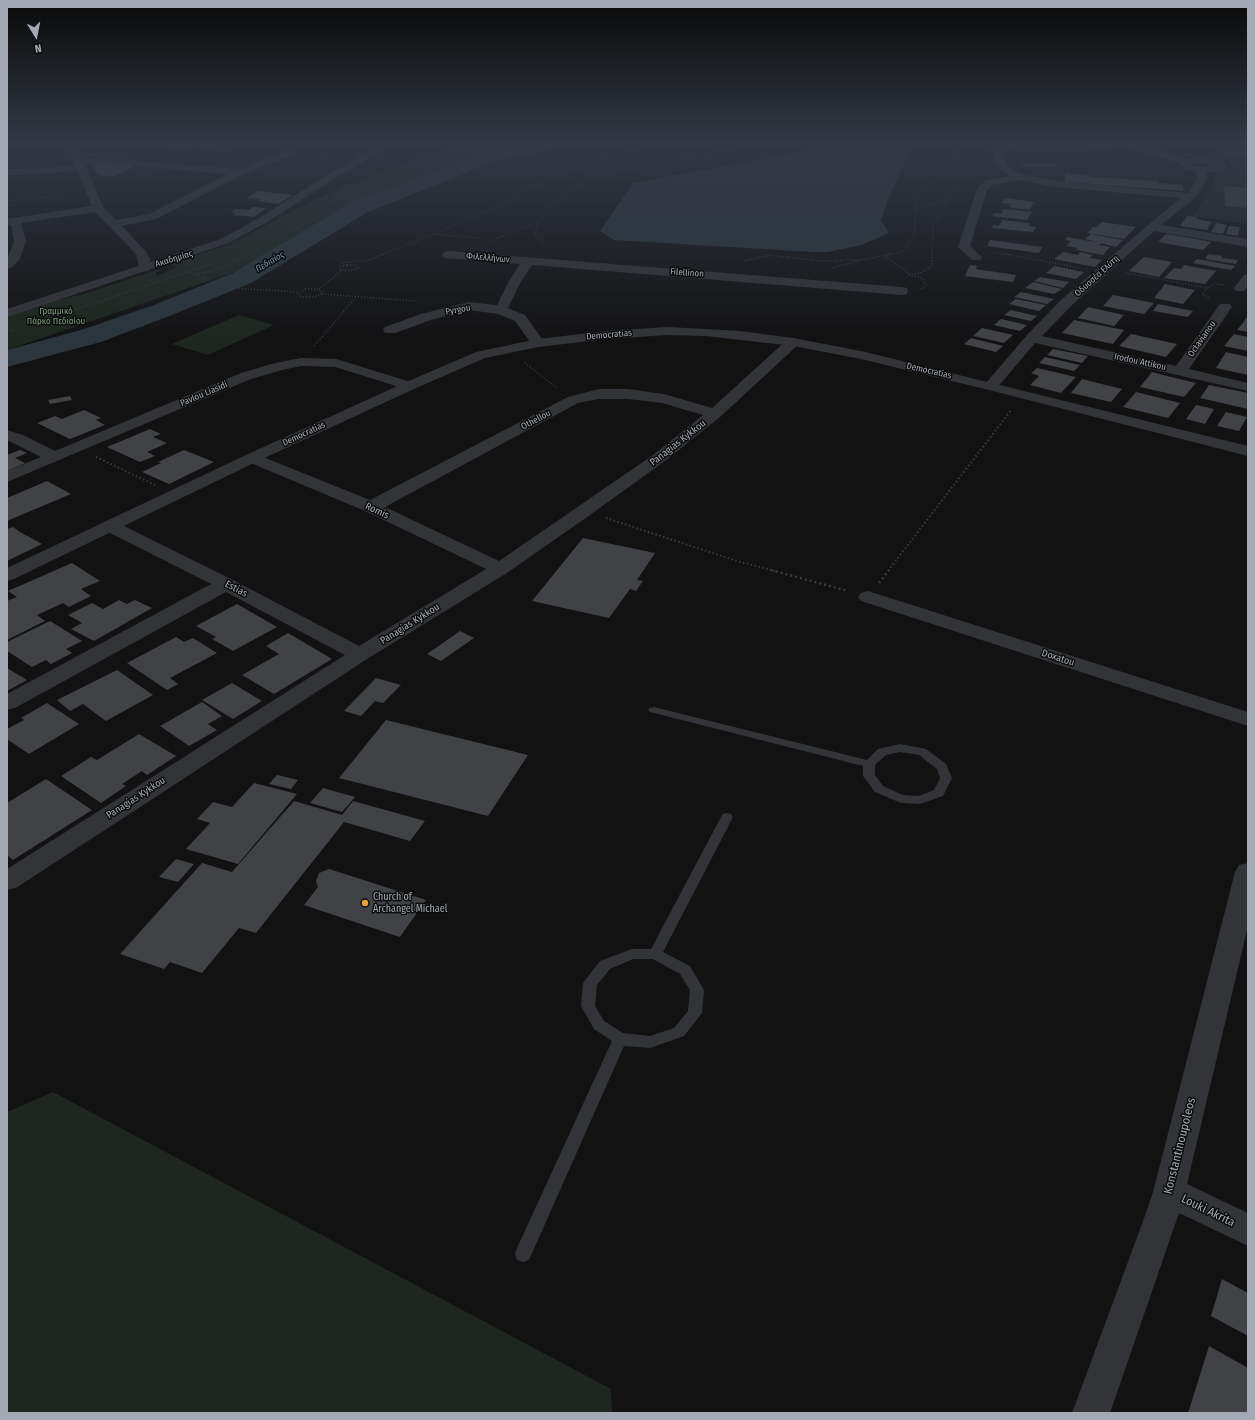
<!DOCTYPE html>
<html>
<head>
<meta charset="utf-8">
<style>
  body { margin:0 }
  #map { position:relative; width:1255px; height:1420px; overflow:hidden; background:#121213; font-family:"Fira Sans Condensed",sans-serif }
  canvas { display:block }
  .frame { position:absolute; inset:0; border:8px solid #a4a9b3; pointer-events:none }
  .north { position:absolute; left:16px; top:16px; width:40px; height:40px; -webkit-text-stroke:3px #0d0d0e; paint-order:stroke; rotate:170deg; font-size:11px; font-weight:700; line-height:16px; text-align:center; color:#a4a9b3 }
  .north::after { content:''; display:block; margin:auto; width:14px; height:18px; background:#a4a9b3; clip-path:polygon(50% 0,100% 100%,50% 72%,0 100%) }
</style>
</head>
<body>
<div id="map">
<canvas width="1255" height="1420"></canvas>
<div class="frame"></div>
<div class="north">N</div>
</div>
<script>
const context = document.querySelector('canvas').getContext('2d');
context.lineJoin = 'round';
function fillPath(path, color) { context.fillStyle = color; context.fill(path, 'evenodd'); }
const shape = rows => new Path2D(rows.map(r => 'M' + r).join(''));
function stroke(path, color, width, dash) { context.strokeStyle = color; context.lineWidth = width; context.lineCap = dash ? 'butt' : 'round'; context.setLineDash(dash || []); context.stroke(path); }
function write(font, color, halo, rows, align = 'center') {
  context.font = font + ' "Fira Sans Condensed",sans-serif'; context.lineWidth = 3; context.setLineDash([]); context.textBaseline = 'middle'; context.strokeStyle = halo; context.fillStyle = color; for (const [text, x, y, turn = 0] of rows) {
    context.save(); context.translate(x, y); context.rotate((+turn || 0) * Math.PI / 180); context.textAlign = isNaN(turn) ? turn : align; if (halo) context.strokeText(text, 0, 0); context.fillText(text, 0, 0); context.restore();
  }
}
fillPath(shape([
  [1220,144,1248,146,1248,224,1192,216,1216,185,1213,183,1217,172,1229,171,1233,168,1233,166,1227,162,1208,158,1220,157]
]), '#1e1e20');
fillPath(shape([
  [468,143,549,143,345,215,255,264,229,274,7,350,7,317,53,301,80,295,156,270,162,270,156,272,156,276,178,267,169,264,228,245,292,211,345,186,416,159],
  [239,315,274,325,208,355,172,344],
  [53,1092,611,1389,612,1413,7,1413,7,1112]
]), '#1e261f');
fillPath(shape([
  [847,143,889,143,906,146,910,153,889,197,881,220,889,233,861,245,828,252,813,252,614,240,600,231,633,183]
]), '#2c353b');
fillPath(shape([
  [524,143,557,143,555,147,491,163,368,212,251,283,172,315,101,342,7,367,7,350,81,330,154,305,233,273,352,202,477,155,524,143]
]), '#2c353b');
fillPath(shape([
  [170,143,199,143,188,149,162,147],
  [208,143,222,143,238,145,226,151,197,149],
  [1225,145,1248,147,1248,157,1226,155],
  [101,163,135,166,114,177,97,175,93,166],
  [1022,163,1055,164,1057,167,1024,167],
  [1065,173,1090,175,1090,177,1158,181,1159,183,1182,185,1184,191,1065,182],
  [1224,186,1248,188,1248,208,1225,206],
  [258,191,293,195,278,204,257,201,261,199,246,198],
  [1005,198,1034,202,1029,210,1009,207,1011,204,1002,203],
  [253,207,266,208,254,217,233,215,236,213,230,212,236,209,249,210],
  [1004,209,1032,212,1027,220,992,216,994,213,1001,214],
  [1187,216,1197,217,1196,219,1212,222,1207,230,1180,226],
  [1002,220,1030,223,1028,226,1036,227,1033,232,992,228,993,225,999,226],
  [1102,222,1136,227,1124,239,1087,233,1093,227,1097,227],
  [1216,223,1227,225,1223,234,1211,232],
  [1229,226,1240,227,1238,236,1226,234],
  [1091,234,1123,240,1116,247,1085,239],
  [1166,234,1180,236,1211,242,1203,250,1158,242],
  [1067,237,1101,243,1099,245,1110,247,1103,255,1076,250,1078,248,1066,246,1071,241,1065,240],
  [990,240,1042,247,1039,253,987,246],
  [1063,252,1078,255,1080,252,1093,255,1090,258,1102,260,1095,267,1054,259],
  [1208,254,1223,256,1221,258,1238,260,1236,264,1205,259],
  [1144,257,1172,262,1159,277,1129,271],
  [1197,259,1235,266,1231,270,1193,263],
  [970,265,977,266,976,269,1016,275,1013,282,965,276],
  [1184,265,1216,271,1205,284,1164,278,1174,268,1181,269],
  [1054,266,1084,272,1076,279,1046,273],
  [1040,277,1069,282,1063,288,1034,281],
  [1033,282,1062,289,1054,294,1025,288],
  [1165,284,1195,290,1183,304,1154,298],
  [1021,292,1054,299,1047,304,1014,297],
  [1113,295,1154,303,1144,314,1103,306],
  [1016,299,1046,305,1039,311,1009,304],
  [1158,304,1193,311,1188,317,1153,311],
  [1088,307,1124,315,1114,326,1078,318],
  [1011,310,1037,316,1031,321,1004,315],
  [1247,317,1248,332,1237,330,1242,324],
  [1001,319,1027,325,1020,331,994,325],
  [1074,320,1124,330,1113,344,1062,333],
  [982,328,1013,335,1004,343,973,336],
  [1131,334,1177,344,1166,357,1119,346],
  [1234,334,1248,337,1248,351,1224,346],
  [971,338,1003,346,996,352,964,344],
  [1053,349,1088,356,1082,363,1047,355],
  [1226,352,1248,357,1248,375,1216,368],
  [1045,357,1080,365,1074,371,1039,363],
  [1037,368,1076,377,1061,393,1030,385,1039,376,1031,373],
  [1152,372,1163,375,1196,383,1184,397,1140,387],
  [1082,379,1122,389,1111,402,1071,393],
  [1209,385,1248,393,1248,409,1200,398],
  [1136,392,1180,403,1168,418,1123,407],
  [70,396,72,400,50,404,48,400],
  [1196,405,1214,409,1205,424,1186,419],
  [84,410,101,418,96,420,105,425,70,439,37,423,55,416,62,419],
  [1226,412,1247,417,1239,431,1217,426],
  [150,429,161,434,153,437,167,443,147,452,155,456,140,462,107,447],
  [20,450,27,453,15,458,25,463,7,471,7,455],
  [184,450,214,462,169,484,142,472,161,463,158,462],
  [47,481,71,494,7,521,7,498],
  [13,527,20,532,42,544,7,561,7,529],
  [583,538,655,553,637,580,643,581,636,591,630,589,609,618,532,601],
  [72,563,100,581,81,589,91,596,69,607,63,603,37,615,45,621,7,640,7,601,17,597,8,591],
  [119,600,127,604,135,600,152,608,94,641,71,629,82,623,68,615,92,603,103,609],
  [237,604,277,627,233,651,212,639,216,637,196,626],
  [50,621,82,641,66,649,72,653,51,664,46,660,32,667,7,651,7,642],
  [460,631,474,638,441,661,427,654],
  [288,633,332,659,274,694,242,675,279,654,266,646],
  [176,637,184,642,193,638,217,653,170,678,178,684,167,690,127,663],
  [7,668,27,680,7,691],
  [117,670,153,695,106,721,83,704,70,711,57,700],
  [376,678,401,685,383,703,375,701,361,716,344,711],
  [232,683,262,701,233,719,202,700],
  [202,702,222,716,208,724,217,730,189,746,160,726],
  [47,703,79,724,29,754,7,739,7,729,24,720,21,718],
  [386,720,528,755,488,816,339,778],
  [139,734,176,756,147,775,142,771,122,784,126,786,101,803,61,776,91,757,97,760],
  [277,775,298,780,291,789,269,784],
  [46,779,92,810,13,860,7,855,7,803],
  [254,783,297,794,238,864,186,849,210,823,197,819,213,802,232,807],
  [323,788,355,797,342,812,310,803],
  [294,801,342,815,353,801,425,821,410,841,344,822,256,933,239,928,202,973,170,962,164,969,120,954,202,863,232,872],
  [176,859,194,864,178,882,159,877],
  [329,869,426,900,400,937,304,905,318,887,316,881,319,873],
  [1222,1279,1248,1293,1248,1336,1211,1316],
  [1209,1346,1248,1368,1248,1413,1188,1413]
]), '#414246');
stroke(shape([
  [16,143,56,147],
  [305,155,330,158],
  [7,201,62,196],
  [318,206,420,164,491,143],
  [916,208,946,201],
  [286,227,331,204,411,171,438,161,501,143],
  [434,234,517,198,524,189,574,171,582,165,605,157,661,143],
  [489,241,539,222],
  [544,245,535,234,537,225,554,202,570,189,595,177,713,152,767,143],
  [992,252,1010,255],
  [246,255,297,228,365,195,443,164,514,143],
  [381,255,434,234,479,238,484,240],
  [767,255,771,255],
  [886,255,903,252,914,234,917,196,931,181,945,176,964,173],
  [932,255,933,226,947,201,962,182,964,173,958,156,953,148,946,143]
]), '#393b3f', 1, [1, 1.5]);
stroke(shape([
  [1005,254,1080,268],
  [885,256,911,275,922,278,926,285,920,290],
  [745,261,768,255,820,261,861,260,891,254],
  [347,265,356,265,359,268,350,271,340,270,341,266,347,265],
  [344,266,342,263,369,260,383,254],
  [833,268,857,261],
  [188,272,230,288,299,292],
  [1126,273,1207,288,1214,284,1224,285],
  [193,274,208,272,224,267,248,254],
  [909,275,921,273,932,266,932,254],
  [1207,288,1202,294,1210,298],
  [305,289,315,289,323,292,320,295,311,297,302,297,298,294,305,289],
  [319,289,341,271],
  [322,294,416,301],
  [53,317,211,264],
  [7,332,14,330],
  [314,346,356,297],
  [525,363,557,388]
]), '#393b3f', 1.5, [1, 2]);
stroke(shape([
  [96,457,155,485],
  [606,518,737,561,775,571],
  [888,571,1012,409]
]), '#393b3f', 2, [1.5, 2.5]);
stroke(shape([
  [771,570,848,591],
  [879,583,889,570]
]), '#393b3f', 2.5, [2, 3]);
fillPath(shape([
  [654,707,867,760,878,749,900,744,922,748,926,749,946,764,952,778,943,796,920,804,901,803,875,792,863,776,863,766,650,712,648,710,650,708,654,707],
  [900,752,919,755,937,769,940,778,934,790,919,796,903,795,883,786,875,775,875,765,886,755,900,752],
  [727,813,731,814,733,817,663,952,690,966,704,990,702,1013,684,1036,650,1048,624,1046,529,1260,523,1262,517,1260,515,1254,517,1248,612,1041,594,1029,581,1006,583,983,600,961,632,949,651,949,721,817,723,814,727,813],
  [633,959,653,959,680,974,690,990,688,1011,674,1028,650,1036,623,1033,604,1021,595,1006,597,985,610,969,633,959]
]), '#333438');
fillPath(shape([
  [66,143,76,143,83,159,104,158,239,169,286,151,289,150,294,153,292,155,244,174,156,219,122,226,147,253,150,259,150,268,148,271,140,271,136,254,95,212,21,223,26,241,20,259,11,268,7,269,7,259,14,241,11,225,7,225,7,219,92,206,77,170,46,174,7,175,7,169,46,168,75,165,66,143],
  [104,164,228,174,149,214,116,220,103,207,85,165,104,164],
  [990,143,1057,146,1095,143,1137,143,1186,159,1204,157,1221,161,1226,165,1227,167,1226,169,1219,172,1206,173,1207,179,1195,198,1161,225,1248,239,1248,247,1154,231,1071,306,1042,336,1176,366,1220,304,1230,304,1232,307,1189,369,1248,383,1248,391,1035,343,996,389,991,390,986,389,984,386,986,383,1027,335,1061,300,1148,225,1181,198,1055,187,1020,180,993,185,987,190,970,246,982,257,980,260,972,260,958,247,977,189,986,180,1009,176,996,165,990,143],
  [1128,147,1179,163,1185,169,1196,172,1197,179,1188,193,1055,181,1023,174,1015,171,1006,164,1002,149,1057,152,1128,147],
  [1204,163,1215,166,1201,167,1191,164,1204,163],
  [448,251,902,287,907,288,908,291,907,294,902,295,532,265,520,283,508,308,525,315,545,343,543,346,538,347,533,346,515,321,498,314,469,310,431,320,395,333,385,333,383,330,385,327,421,314,469,302,497,305,508,283,520,264,444,258,442,255,444,252,448,251],
  [1248,274,1248,286,1244,291,1236,291,1234,288,1236,285,1244,275,1248,274],
  [793,338,798,339,800,342,798,345,720,417,665,461,590,515,507,573,367,659,16,888,7,890,7,869,345,655,226,592,15,708,7,710,7,694,211,584,104,530,101,526,104,522,110,521,116,522,233,580,359,646,486,569,365,511,246,461,244,458,246,455,252,453,258,455,370,500,568,397,599,389,628,389,664,394,712,408,788,339,793,338],
  [599,399,628,399,662,403,703,415,653,455,499,561,385,507,578,403,599,399],
  [301,358,336,359,414,383,416,386,414,389,409,390,335,367,301,366,282,370,251,379,7,482,7,471,41,457,7,440,7,430,23,435,55,451,241,373,275,363,301,358],
  [868,591,1248,712,1248,726,861,601,858,597,861,593,868,591],
  [1248,863,1248,926,1187,1184,1248,1213,1248,1246,1179,1213,1110,1413,1072,1413,1142,1224,1153,1192,1235,872,1239,865,1248,863]
]), '#333438');
fillPath(shape([
  [383,143,395,143,336,178,269,221,229,243,7,317,7,309,221,239,261,217,328,174,383,143],
  [668,327,740,331,793,338,861,351,1248,446,1248,456,989,390,861,359,793,346,706,336,668,335,607,339,538,347,485,358,414,389,258,461,14,579,7,581,7,568,246,455,404,383,476,352,538,339,607,331,668,327]
]), '#333438');
const sky = context.createLinearGradient(0, 0, 0, 342);
sky.addColorStop(0, '#0a0a0a');
sky.addColorStop(0.42, '#333944');
sky.addColorStop(1, '#33394400');
context.fillStyle = sky;
context.fillRect(0, 0, 1255, 342);
for (const [x, y, r, color] of [
  [365,903,4,"#e8a135"]
]) { const dot = new Path2D(); dot.arc(x, y, r, 0, 2 * Math.PI); context.fillStyle = color; context.fill(dot); stroke(dot, '#0d0d0e', 1.5); }
write('9px', '#a4a9b3', '#0d0d0e', [
  ["Φιλελλήνων",488,258,5],
  ["Ακαδημίας",174,259,-17],
  ["Filellinon",687,273,4],
  ["Οδυσσέα Ελύτη",1097,276,-42],
  ["Pyrgou",458,310,-10],
  ["Democratias",609,335,-5],
  ["Octavianou",1202,339,-55],
  ["Irodou Attikou",1140,362,12],
  ["Democratias",929,371,13],
  ["Pavlou Liasidi",204,394,-23],
  ["Othellou",536,420,-28],
  ["Democratias",304,434,-25]
]);
write('italic 9px', '#7c99ad', '#0d0d0e', [
  ["Πεδιαίος",270,262,-31]
]);
write('9px', '#7b9d7c', '#0d0d0e', [
  ["Γραμμικό",56,311],
  ["Πάρκο Πεδιαίου",56,321]
]);
write('10px', '#a4a9b3', '#0d0d0e', [
  ["Panagias Kykkou",678,443,-38],
  ["Romis",377,511,25],
  ["Estias",236,589,28],
  ["Panagias Kykkou",410,624,-32],
  ["Doxatou",1058,658,18],
  ["Panagias Kykkou",136,798,-33]
]);
write('10px', '#a4a9b3', '#0d0d0e', [
  ["Church of",373,897],
  ["Archangel Michael",373,909]
], 'left');
write('12px', '#a4a9b3', '#0d0d0e', [
  ["Konstantinoupoleos",1180,1146,-76],
  ["Louki Akrita",1208,1211,26]
]);
</script>
</body>
</html>
